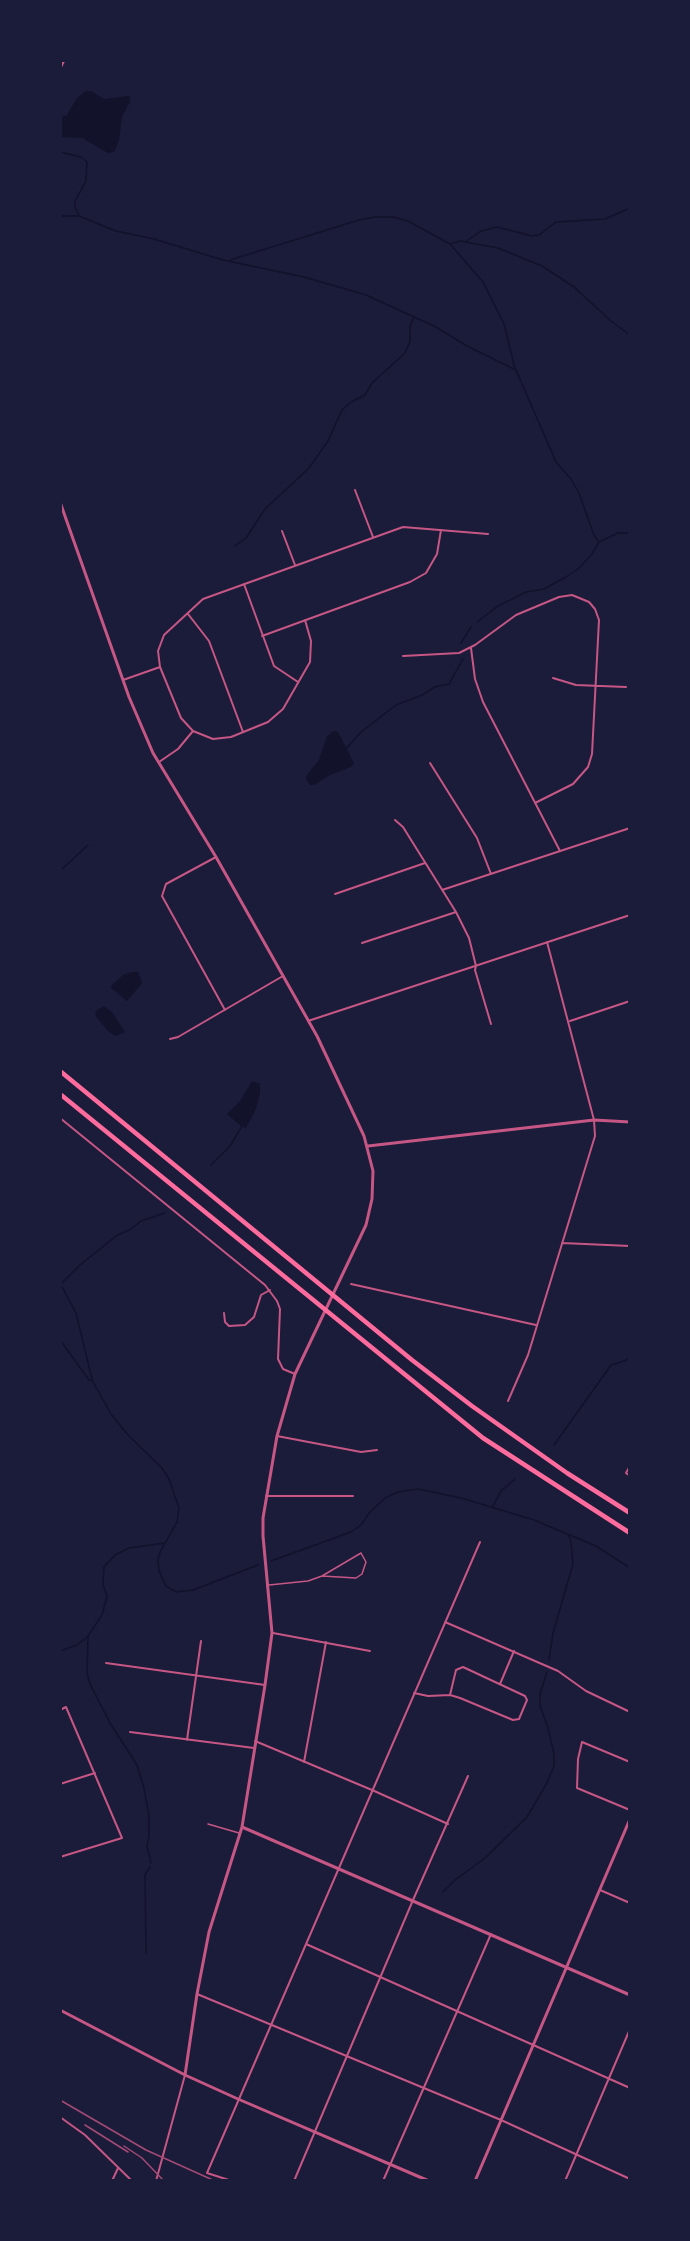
<!DOCTYPE html>
<html>
<head>
<meta charset="utf-8">
<style>
  body { margin:0 }
  #map { position:relative; width:690px; height:2241px; overflow:hidden; background:#1b1b3a; font-family:"Asap Condensed",sans-serif }
  canvas { display:block }
  .frame { position:absolute; inset:0; border:62px solid #1b1b3a; pointer-events:none }
</style>
</head>
<body>
<div id="map">
<canvas width="690" height="2241"></canvas>
<div class="frame"></div>
</div>
<script>
const context = document.querySelector('canvas').getContext('2d');
context.lineJoin = 'round';
function fillPath(path, color) { context.fillStyle = color; context.fill(path, 'evenodd'); }
const shape = rows => new Path2D(rows.map(r => 'M' + r).join(''));
function stroke(path, color, width, dash) { context.strokeStyle = color; context.lineWidth = width; context.lineCap = dash ? 'butt' : 'round'; context.setLineDash(dash || []); context.stroke(path); }
fillPath(shape([
  [86,91,91,91,104,99,130,96,130,102,122,117,119,140,114,152,108,153,82,138,60,137,60,118,67,115,77,98],
  [334,731,338,732,354,763,351,767,330,775,314,785,310,785,307,781,306,776,319,760,327,736],
  [132,972,138,972,142,983,127,1001,111,988,111,986,123,975],
  [104,1006,112,1012,125,1032,116,1036,109,1032,97,1018,95,1013,97,1010],
  [252,1081,260,1084,260,1093,256,1109,246,1128,241,1126,227,1114,240,1101]
]), '#12122b');
stroke(shape([
  [60,152,81,157,87,162,86,181,75,201,75,208,79,215],
  [60,216,79,216,116,231,154,239,223,260,304,277,366,295,436,327,467,346,516,370,556,462,571,479,579,493,594,535,599,542,618,533,630,533],
  [465,242,481,231,497,227,532,236,539,235,556,222,605,219,630,208],
  [450,244,460,241,498,248,542,266,574,287,611,321,630,335],
  [230,260,359,220,375,217,393,217,408,221,450,244,483,282,504,324,515,369],
  [235,546,246,538,265,509,309,468,328,441,342,410,351,402,365,395,372,383,404,354,410,342,410,327,414,316],
  [477,622,498,606,526,592,544,589,566,577,578,569,592,554,599,542],
  [461,643,471,627],
  [345,750,361,732,396,705,422,695,435,687,449,684,463,659],
  [60,871,88,845],
  [211,1165,230,1146,242,1126],
  [60,1285,80,1265,116,1236,131,1229,141,1221,165,1213],
  [61,1285,76,1313,92,1379],
  [60,1340,89,1380,92,1380,111,1414,128,1435,162,1468,169,1479,179,1508,177,1522,160,1552,158,1560,159,1571,166,1586,176,1592,193,1590,258,1565],
  [554,1445,611,1365,630,1359],
  [493,1506,501,1491,515,1479],
  [271,1561,351,1532,361,1525,370,1512,385,1498,398,1492,418,1489,461,1498,534,1520,596,1546,630,1568],
  [88,1636,87,1673,90,1684,110,1723,137,1765,144,1788,149,1816,149,1836,147,1846,151,1863],
  [60,1651,77,1645,88,1636,102,1615,107,1597,103,1584,104,1567,115,1555,129,1548,165,1543],
  [549,1660,553,1633,573,1564,571,1541,568,1534],
  [443,1892,455,1880,485,1858,527,1817,547,1783,554,1766,554,1754,548,1728,540,1706,540,1694,547,1672],
  [146,1953,145,1875,150,1867]
]), '#12122b', 1.5);
stroke(shape([
  [269,1585,308,1581,322,1576,361,1553,366,1562,362,1574,356,1578,322,1576],
  [208,1824,239,1833]
]), '#c65784', 1.5);
stroke(shape([
  [355,490,373,537],
  [282,531,295,565],
  [244,584,274,666,298,682],
  [188,614,209,641,243,732],
  [305,620,311,641,310,662,283,709,268,722,231,737,213,739,193,731,181,718,160,667,158,651,164,635,203,599,403,527,488,534],
  [262,636,410,582,426,573,437,554,441,530],
  [471,648,475,679,483,702,560,851],
  [403,656,459,653,475,645,516,615,559,597,572,595,589,602,595,609,599,620,592,754,588,767,573,784,535,803],
  [553,678,576,685,626,687],
  [123,680,160,667],
  [159,762,178,749,193,731],
  [430,763,477,838,491,874],
  [395,820,403,827,456,912,469,938,476,966,475,970,491,1024],
  [216,857,166,884,162,896,225,1010],
  [442,890,630,828],
  [335,894,425,863],
  [362,943,456,912],
  [308,1021,630,915],
  [570,1021,630,1001],
  [170,1039,178,1037,283,976],
  [60,1118,265,1285,277,1301,280,1309,278,1359,283,1369,295,1374],
  [562,1243,630,1246],
  [351,1284,536,1325],
  [224,1313,225,1322,229,1326,245,1325,254,1317,261,1295,270,1290],
  [508,1401,528,1355,595,1136,594,1120,547,942],
  [277,1436,361,1452,377,1450],
  [630,1466,626,1473,630,1476],
  [266,1496,353,1496],
  [445,1622,558,1671,586,1691,630,1712],
  [273,1633,370,1651],
  [106,1663,265,1685],
  [500,1684,514,1651],
  [414,1693,428,1696,450,1695,460,1698,513,1720,519,1719,527,1700,525,1696,463,1667,456,1670,450,1695],
  [60,1710,66,1707,122,1838,60,1857],
  [130,1732,254,1748],
  [187,1740,201,1641],
  [255,1741,372,1790,448,1824],
  [304,1762,326,1642],
  [630,1762,582,1742,578,1759,577,1788,630,1810],
  [60,1784,95,1773],
  [600,1890,630,1903],
  [306,1944,630,2088],
  [197,1994,501,2120,630,2179],
  [60,2117,85,2135,132,2181],
  [112,2181,118,2168],
  [156,2181,185,2075],
  [232,2181,207,2173,480,1542],
  [294,2181,413,1900,468,1776],
  [383,2181,491,1934],
  [565,2181,630,2029]
]), '#c65784', 2);
stroke(shape([
  [60,68,64,60],
  [60,502,129,697,153,753,216,857,317,1036,364,1136,373,1171,372,1199,366,1225,295,1374,277,1436,263,1518,263,1536,272,1633,265,1685,242,1827,209,1932,197,1994,185,2075],
  [368,1146,594,1120,630,1122],
  [242,1827,630,1995],
  [60,2010,185,2075,238,2099,429,2181],
  [475,2181,630,1819]
]), '#c65784', 3);
stroke(shape([
  [60,1071,412,1360,472,1406,567,1473,630,1513],
  [60,1094,483,1438,630,1533]
]), '#ff6b9d', 4.5);
stroke(shape([
  [60,2100,146,2150,215,2181],
  [85,2125,128,2152],
  [124,2146,142,2158,164,2181]
]), '#a44b75', 1.5);
</script>
</body>
</html>
